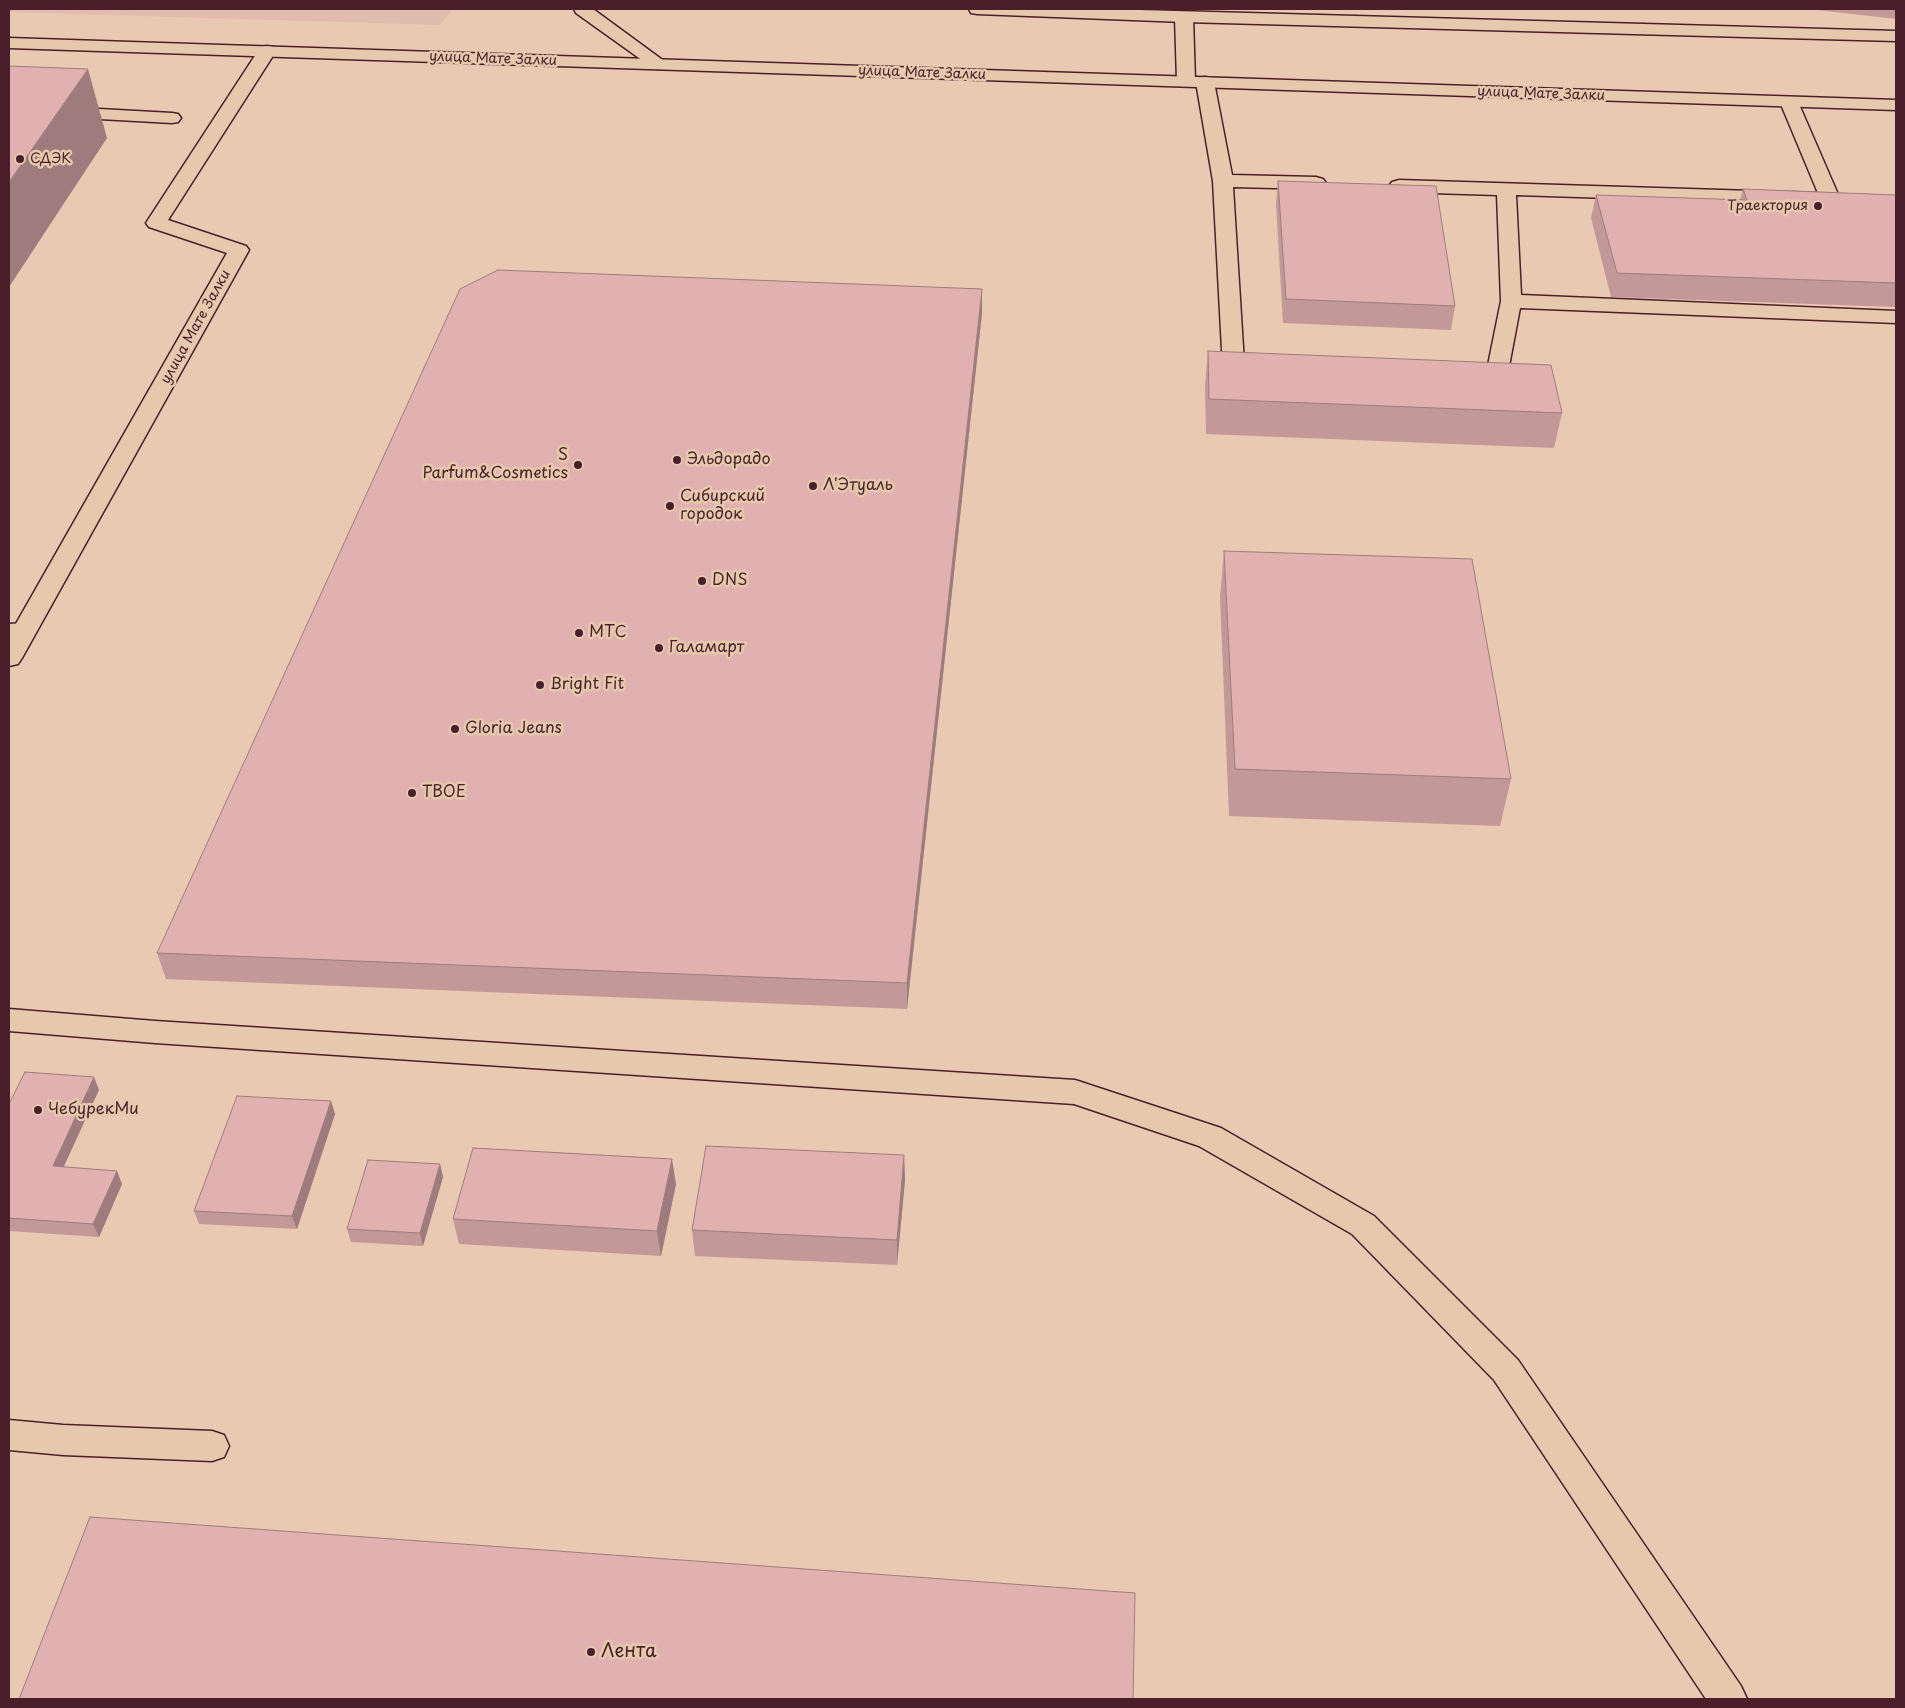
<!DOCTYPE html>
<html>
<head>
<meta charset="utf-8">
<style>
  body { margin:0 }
  #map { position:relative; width:1905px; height:1708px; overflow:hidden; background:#eac9b2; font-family:"Playpen Sans",sans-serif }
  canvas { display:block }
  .frame { position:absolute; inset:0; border:10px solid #4a1f2b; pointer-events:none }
</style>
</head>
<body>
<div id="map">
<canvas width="1905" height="1708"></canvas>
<div class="frame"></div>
</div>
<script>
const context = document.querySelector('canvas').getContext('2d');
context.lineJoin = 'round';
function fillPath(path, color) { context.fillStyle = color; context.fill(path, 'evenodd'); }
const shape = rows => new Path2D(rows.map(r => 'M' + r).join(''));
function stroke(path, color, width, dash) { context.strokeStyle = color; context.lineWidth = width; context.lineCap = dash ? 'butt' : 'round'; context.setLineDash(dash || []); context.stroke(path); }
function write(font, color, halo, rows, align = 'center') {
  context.font = font + ' "Playpen Sans",sans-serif'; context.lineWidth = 5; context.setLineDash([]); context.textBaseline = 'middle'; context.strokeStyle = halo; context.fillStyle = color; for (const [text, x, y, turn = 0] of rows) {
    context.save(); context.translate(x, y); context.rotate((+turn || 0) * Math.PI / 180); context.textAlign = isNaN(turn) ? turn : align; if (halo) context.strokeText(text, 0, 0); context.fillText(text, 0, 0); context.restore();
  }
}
fillPath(shape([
  [9,9,453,9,440,25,9,12]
]), '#e1bbad');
const service = shape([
  [969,9,1103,9,1896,31,1896,41,1184,22,977,14,971,13,969,9],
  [1205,77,1211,78,1214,82,1232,175,1316,177,1323,179,1326,183,1323,187,1316,189,1233,187,1244,363,1262,365,1265,370,1262,375,1254,376,1234,375,1226,374,1223,369,1213,181,1196,82,1199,78,1205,77],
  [1789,97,1795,98,1798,102,1840,199,1837,203,1830,205,1516,195,1521,295,1896,311,1896,323,1520,308,1507,377,1504,382,1496,383,1466,381,1463,376,1466,371,1487,370,1501,301,1497,195,1399,192,1392,190,1389,186,1392,182,1399,180,1818,193,1780,102,1783,98,1789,97],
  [9,104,172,113,178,114,181,118,178,122,172,123,9,114,9,104],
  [24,623,33,626,36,631,33,636,9,640,9,624,24,623],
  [9,1420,63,1425,212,1431,224,1435,229,1446,224,1457,212,1461,63,1455,9,1450,9,1420]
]);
const minor = shape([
  [574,9,593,9,668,64,665,68,659,69,653,68,576,13,574,9],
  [1184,12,1190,13,1193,17,1195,81,1192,85,1186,86,1180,85,1177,81,1175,17,1178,13,1184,12],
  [267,46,273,47,276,51,168,220,246,246,249,250,22,658,18,664,9,666,9,636,227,253,149,227,146,223,258,51,261,47,267,46],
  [9,1009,155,1021,1075,1080,1221,1128,1374,1216,1518,1360,1741,1686,1747,1699,1706,1699,1494,1380,1352,1234,1199,1146,1074,1104,155,1043,9,1031,9,1009]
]);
const tertiary = shape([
  [9,38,1896,100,1896,110,9,48,9,38]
]);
stroke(service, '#4a1f2b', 3);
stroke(minor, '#4a1f2b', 3);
stroke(tertiary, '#4a1f2b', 3);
fillPath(service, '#e6c9ad');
fillPath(minor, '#e6c9ad');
fillPath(tertiary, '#e6c9ad');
fillPath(shape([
  [1808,9,1896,9,1896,19],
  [1278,181,1455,306,1451,330,1283,323,1276,204],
  [1743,189,1896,195,1896,307,1611,297,1591,218,1596,195,1740,200],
  [982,313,907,1009,166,979,157,953],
  [1208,351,1562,413,1554,448,1206,434,1205,386],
  [1224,551,1511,779,1500,826,1229,816,1220,597],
  [99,1090,64,1166,122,1184,99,1237,9,1231,9,1104],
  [331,1101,335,1114,297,1229,199,1224,194,1211],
  [904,1155,905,1180,897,1265,695,1256,692,1230],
  [440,1164,443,1177,423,1246,351,1242,347,1229],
  [676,1184,661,1256,459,1244,453,1219]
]), '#c29899');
fillPath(shape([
  [88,69,107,138,9,287,9,182],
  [982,289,982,313,907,1009,907,983],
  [94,1077,99,1090,58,1179,53,1166],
  [331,1101,335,1114,297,1229,292,1216],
  [904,1155,905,1180,897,1265,897,1240],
  [672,1159,676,1184,661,1256,657,1231],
  [440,1164,443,1177,423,1246,420,1233],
  [117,1171,122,1184,99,1237,93,1224]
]), '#9e7c7d');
const building = shape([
  [9,66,88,69,9,182,9,66],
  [1278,181,1436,186,1455,306,1286,299,1278,181],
  [1743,189,1896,195,1896,283,1617,273,1596,195,1747,200,1743,189],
  [498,270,982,289,907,983,157,953,460,289,498,270],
  [1208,351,1551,365,1562,413,1209,399,1208,351],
  [1224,551,1472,559,1511,779,1235,769,1224,551],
  [25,1072,94,1077,53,1166,117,1171,93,1224,9,1218,9,1104,25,1072],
  [237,1096,331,1101,292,1216,194,1211,237,1096],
  [706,1146,904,1155,897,1240,692,1230,706,1146],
  [473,1148,672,1159,657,1231,453,1219,473,1148],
  [368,1160,440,1164,420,1233,347,1229,368,1160],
  [90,1517,1135,1593,1133,1699,19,1699,90,1517]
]);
fillPath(building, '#e1b1b2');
stroke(building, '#9e7c7d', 1);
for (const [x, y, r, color] of [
  [20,159,5,"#4a1f2b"],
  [1818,206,5,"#4a1f2b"],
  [677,460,5,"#4a1f2b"],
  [578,465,5,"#4a1f2b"],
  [813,486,5,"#4a1f2b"],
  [670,506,5,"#4a1f2b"],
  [702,581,5,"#4a1f2b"],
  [579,633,5,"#4a1f2b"],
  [659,648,5,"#4a1f2b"],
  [540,685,5,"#4a1f2b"],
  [455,729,5,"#4a1f2b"],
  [412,793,5,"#4a1f2b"],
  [38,1110,5,"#4a1f2b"],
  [591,1652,5,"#4a1f2b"]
]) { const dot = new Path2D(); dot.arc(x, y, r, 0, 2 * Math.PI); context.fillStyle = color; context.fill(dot); stroke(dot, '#e6c9ad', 2); }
write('14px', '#4a1f2b', '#e6c9ad', [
  ["улица Мате Залки",493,59,2],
  ["улица Мате Залки",922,73,2],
  ["улица Мате Залки",1541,94,2],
  ["улица Мате Залки",196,327,-61]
]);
write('14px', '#4a1f2b', '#e6c9ad', [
  ["СДЭК",30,159],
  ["Траектория",1808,206,"right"]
], 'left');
write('16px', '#4a1f2b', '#e6c9ad', [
  ["S",568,456,"right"],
  ["Parfum&Cosmetics",568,474,"right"],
  ["Эльдорадо",687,460],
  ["Л'Этуаль",823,486],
  ["Сибирский",680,497],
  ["городок",680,515],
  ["DNS",712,581],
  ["МТС",589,633],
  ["Галамарт",669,648],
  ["Bright Fit",550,685],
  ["Gloria Jeans",465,729],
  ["ТВОЕ",422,793],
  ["ЧебурекМи",48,1110]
], 'left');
write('19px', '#4a1f2b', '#e6c9ad', [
  ["Лента",601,1652]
], 'left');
</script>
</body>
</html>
